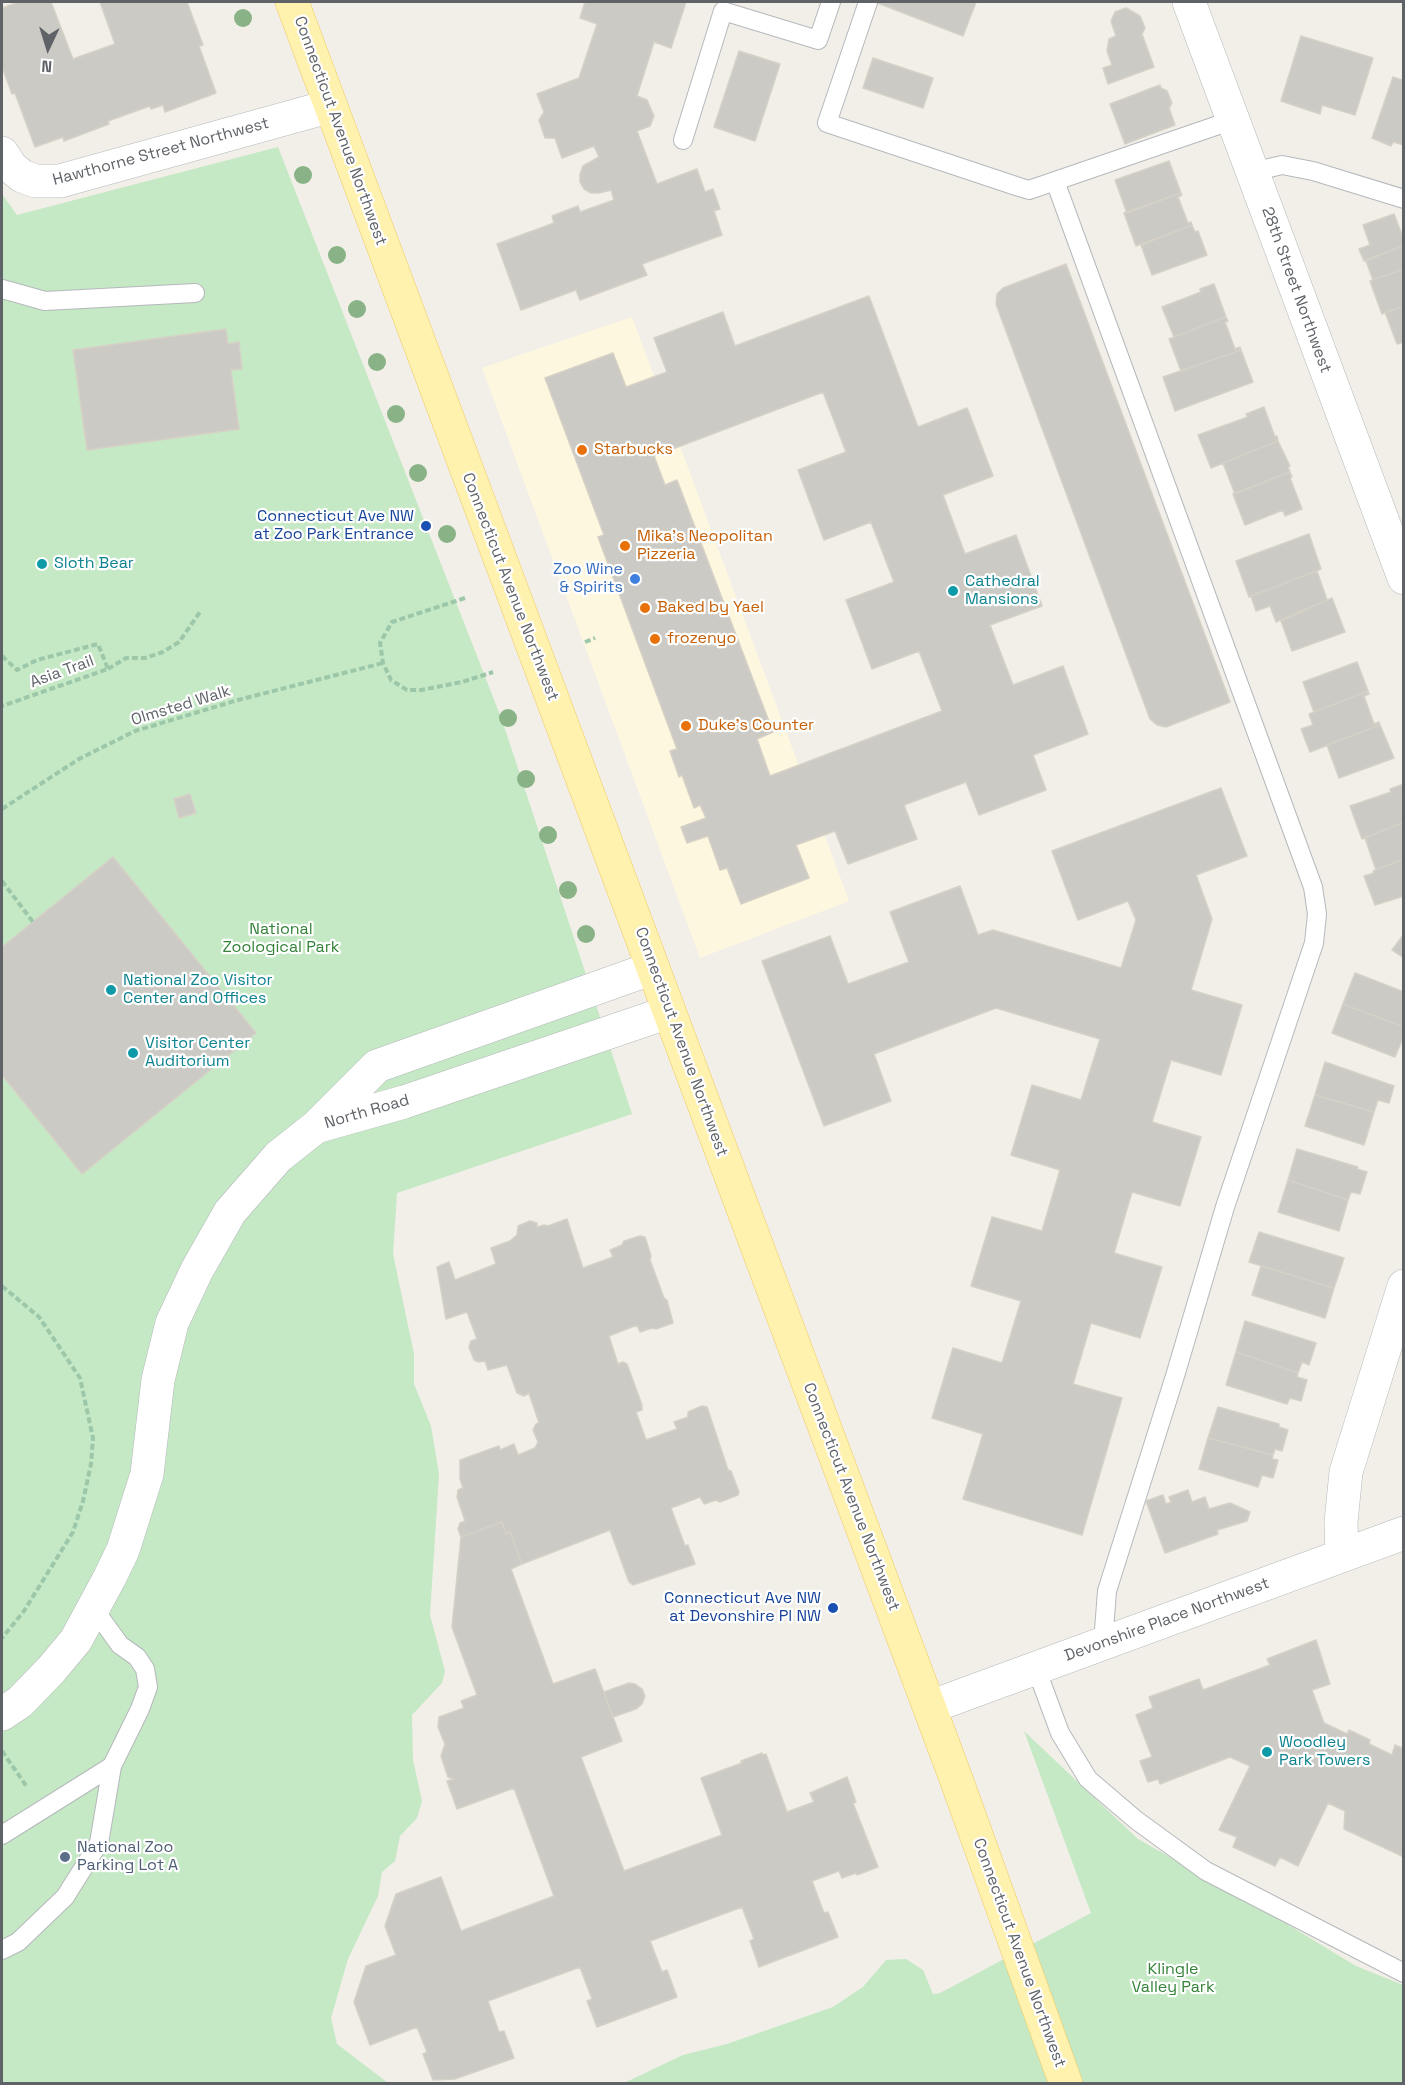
<!DOCTYPE html>
<html>
<head>
<meta charset="utf-8">
<style>
  body { margin:0 }
  #map { position:relative; width:1405px; height:2085px; overflow:hidden; background:#f1efe8; font-family:"Space Grotesk",sans-serif }
  canvas { display:block }
  .frame { position:absolute; inset:0; border:3px solid #5f6368; pointer-events:none }
  .north { position:absolute; left:18px; top:18px; width:60px; height:60px; -webkit-text-stroke:4px #fff; paint-order:stroke; rotate:184deg; font-size:16px; font-weight:700; line-height:24px; text-align:center; color:#5f6368 }
  .north::after { content:''; display:block; margin:auto; width:21px; height:27px; background:#5f6368; clip-path:polygon(50% 0,100% 100%,50% 72%,0 100%) }
</style>
</head>
<body>
<div id="map">
<canvas width="1405" height="2085"></canvas>
<div class="frame"></div>
<div class="north">N</div>
</div>
<script>
const context = document.querySelector('canvas').getContext('2d');
context.lineJoin = 'round';
function fillPath(path, color) { context.fillStyle = color; context.fill(path, 'evenodd'); }
const shape = rows => new Path2D(rows.map(r => 'M' + r).join(''));
function stroke(path, color, width, dash) { context.strokeStyle = color; context.lineWidth = width; context.lineCap = dash ? 'butt' : 'round'; context.setLineDash(dash || []); context.stroke(path); }
function write(font, color, halo, rows, align = 'center') {
  context.font = font + ' "Space Grotesk",sans-serif'; context.lineWidth = 4.5; context.setLineDash([]); context.textBaseline = 'middle'; context.strokeStyle = halo; context.fillStyle = color; for (const [text, x, y, turn = 0] of rows) {
    context.save(); context.translate(x, y); context.rotate((+turn || 0) * Math.PI / 180); context.textAlign = isNaN(turn) ? turn : align; if (halo) context.strokeText(text, 0, 0); context.fillText(text, 0, 0); context.restore();
  }
}
fillPath(shape([
  [632,317,849,901,700,958,482,368]
]), '#fef7e0');
fillPath(shape([
  [278,147,502,720,632,1114,397,1193,393,1254,414,1354,414,1384,431,1426,439,1474,430,1615,445,1671,442,1683,412,1715,413,1760,422,1801,417,1818,400,1836,395,1861,382,1872,378,1896,348,1959,331,2018,337,2044,388,2083,2,2083,2,194,17,215],
  [1024,1731,1138,1839,1267,1912,1356,1966,1403,1985,1403,2083,622,2084,683,2055,727,2044,833,2007,863,1987,886,1960,906,1959,923,1970,933,1994,940,1993,1091,1913]
]), '#c5e8c5');
const building = shape([
  [19,2,51,2,73,59,115,44,100,2,187,2,203,45,199,46,216,93,165,112,163,105,151,109,150,106,108,121,109,124,64,141,63,137,35,147,15,93,12,94,2,67,2,8,19,2],
  [585,2,686,2,671,48,654,42,637,96,647,100,654,116,650,126,637,131,657,184,697,169,705,192,713,189,720,209,714,211,722,235,642,264,647,275,580,300,576,290,521,310,497,244,554,223,552,216,578,206,580,212,614,200,611,190,599,193,591,193,584,189,580,182,580,174,583,166,599,157,594,146,562,158,555,138,545,138,539,120,544,112,537,94,579,78,597,24,580,18,585,2],
  [875,2,976,2,963,36,875,2],
  [1126,8,1140,16,1145,28,1142,34,1154,67,1108,84,1103,68,1112,65,1107,51,1109,39,1116,36,1111,21,1115,12,1126,8],
  [1301,36,1373,58,1355,115,1322,105,1320,114,1281,101,1301,36],
  [739,51,780,64,755,141,714,127,739,51],
  [873,58,933,78,923,108,863,88,873,58],
  [1404,75,1404,145,1393,142,1391,146,1372,138,1393,77,1402,80,1404,75],
  [1160,85,1161,88,1167,91,1172,103,1169,108,1175,125,1125,144,1110,104,1160,85],
  [1169,161,1181,193,1127,213,1115,180,1169,161],
  [1181,193,1182,195,1178,197,1188,223,1191,222,1192,225,1136,246,1124,213,1181,193],
  [1394,214,1404,240,1404,245,1364,261,1359,249,1370,245,1363,225,1394,214],
  [1192,225,1195,232,1198,231,1207,255,1152,275,1141,245,1192,225],
  [1404,245,1404,269,1373,280,1366,261,1404,245],
  [1066,264,1230,702,1166,727,1157,725,1150,719,996,304,997,294,1003,288,1066,264],
  [1404,269,1404,306,1382,314,1370,281,1404,269],
  [1214,284,1226,317,1174,337,1162,307,1201,292,1200,289,1214,284],
  [869,296,918,427,967,408,968,410,993,476,943,495,965,554,1016,535,1042,606,990,625,1013,685,1063,666,1088,734,1033,755,1046,790,979,815,966,782,904,805,917,839,848,864,835,831,796,845,809,878,741,904,727,868,720,870,708,836,687,843,681,827,706,818,700,805,694,808,682,775,679,777,670,751,677,749,598,537,604,535,545,378,613,353,626,387,667,372,654,338,723,312,735,346,869,296],
  [823,392,846,452,798,470,824,540,871,522,894,582,846,600,872,669,919,651,942,711,770,776,757,739,773,732,677,480,665,485,654,456,823,392],
  [1404,306,1404,342,1397,344,1385,312,1404,306],
  [1226,317,1228,321,1225,322,1235,349,1240,347,1241,350,1181,371,1169,339,1226,317],
  [226,329,228,344,239,342,242,369,231,370,239,429,87,450,73,350,226,329],
  [1241,350,1253,382,1175,411,1163,377,1241,350],
  [1264,407,1275,437,1277,436,1278,441,1211,468,1198,435,1248,417,1246,414,1264,407],
  [1278,441,1290,466,1288,467,1290,472,1235,494,1223,463,1278,441],
  [1290,472,1292,477,1290,478,1302,509,1285,516,1283,510,1245,525,1233,494,1290,472],
  [1309,534,1321,569,1249,597,1236,561,1309,534],
  [1317,571,1327,600,1276,622,1270,606,1256,611,1251,596,1317,571],
  [1332,598,1345,632,1292,651,1281,621,1332,598],
  [1357,662,1368,691,1314,712,1303,682,1357,662],
  [1368,691,1369,694,1364,696,1374,724,1379,722,1380,725,1310,752,1301,729,1313,725,1309,714,1368,691],
  [1380,725,1394,758,1339,778,1327,745,1380,725],
  [1404,784,1404,822,1362,839,1350,806,1391,792,1390,789,1404,784],
  [1221,788,1247,856,1196,875,1212,919,1191,990,1242,1005,1221,1075,1171,1060,1152,1122,1201,1137,1180,1206,1132,1192,1114,1253,1162,1267,1140,1338,1091,1323,1073,1384,1122,1398,1082,1535,963,1499,983,1434,932,1418,953,1348,1002,1363,1021,1301,971,1286,992,1217,1042,1231,1060,1170,1011,1155,1032,1085,1081,1100,1100,1039,996,1008,874,1054,891,1101,824,1126,762,961,830,936,848,984,909,962,890,912,960,886,978,935,993,930,1121,968,1136,920,1128,901,1078,920,1052,851,1221,788],
  [190,794,196,813,179,818,174,799,190,794],
  [1404,822,1404,859,1376,870,1365,838,1404,822],
  [113,857,256,1033,82,1174,2,1075,2,947,113,857],
  [1404,859,1404,896,1375,905,1364,876,1374,873,1373,871,1404,859],
  [1404,934,1404,958,1392,950,1404,934],
  [1355,973,1404,992,1404,1027,1343,1004,1355,973],
  [1343,1004,1404,1027,1404,1035,1395,1057,1332,1033,1343,1004],
  [1325,1062,1394,1086,1389,1103,1378,1100,1374,1112,1315,1095,1325,1062],
  [1315,1095,1374,1112,1364,1145,1305,1126,1315,1095],
  [1297,1149,1358,1167,1357,1169,1367,1172,1360,1194,1351,1192,1348,1200,1288,1180,1297,1149],
  [1288,1180,1348,1200,1339,1231,1278,1212,1288,1180],
  [567,1219,583,1268,613,1257,610,1250,622,1245,624,1241,640,1236,645,1237,651,1256,650,1260,664,1298,667,1300,673,1323,656,1329,652,1328,640,1332,637,1325,609,1336,618,1364,623,1362,627,1364,642,1405,642,1410,636,1412,646,1440,677,1429,674,1422,688,1417,688,1412,702,1406,707,1407,728,1470,731,1471,739,1492,738,1495,720,1502,716,1500,704,1504,700,1497,671,1508,685,1546,688,1545,695,1564,633,1585,629,1582,610,1530,522,1564,510,1532,506,1534,502,1522,461,1537,458,1529,460,1523,465,1521,457,1497,458,1490,463,1488,460,1479,460,1460,499,1446,500,1450,514,1444,518,1455,535,1448,538,1442,533,1430,536,1424,539,1423,529,1393,524,1396,517,1393,507,1365,488,1370,485,1361,479,1362,474,1360,469,1347,471,1341,477,1339,467,1312,446,1319,437,1267,449,1262,455,1280,496,1264,491,1248,510,1241,517,1235,518,1226,530,1221,537,1223,537,1227,544,1225,548,1226,567,1219],
  [1259,1232,1344,1258,1334,1288,1249,1262,1259,1232],
  [1261,1266,1334,1288,1325,1318,1252,1295,1261,1266],
  [1245,1321,1316,1343,1309,1365,1302,1362,1298,1373,1236,1352,1245,1321],
  [1236,1352,1298,1373,1297,1377,1307,1380,1301,1401,1290,1398,1287,1404,1226,1385,1236,1352],
  [1218,1407,1279,1424,1279,1427,1288,1430,1282,1451,1275,1449,1273,1455,1208,1438,1218,1407],
  [1208,1438,1273,1455,1272,1459,1278,1460,1273,1478,1262,1475,1258,1487,1199,1469,1208,1438],
  [1188,1490,1192,1502,1205,1497,1209,1509,1230,1503,1250,1512,1247,1521,1217,1530,1218,1534,1165,1553,1146,1501,1163,1495,1166,1504,1171,1502,1169,1497,1188,1490],
  [502,1522,506,1534,510,1532,522,1564,511,1569,553,1684,595,1669,622,1741,581,1757,624,1871,722,1835,701,1778,742,1763,741,1761,762,1753,763,1755,766,1754,787,1812,814,1802,810,1793,847,1777,856,1802,853,1803,878,1867,857,1875,856,1873,842,1878,839,1871,812,1881,824,1913,828,1912,838,1937,759,1967,750,1941,754,1939,742,1907,650,1941,662,1972,667,1970,677,1997,597,2027,587,2001,592,1999,580,1967,488,2001,499,2032,504,2031,514,2058,455,2079,433,2080,423,2054,427,2052,417,2027,370,2045,354,2002,366,1966,396,1955,385,1926,396,1894,441,1877,461,1931,554,1896,514,1788,457,1809,447,1781,454,1779,448,1777,441,1756,445,1744,438,1727,439,1717,464,1708,461,1701,477,1695,452,1627,461,1537,502,1522],
  [1316,1640,1330,1684,1312,1690,1324,1723,1347,1734,1349,1730,1370,1740,1369,1744,1392,1755,1395,1745,1404,1749,1404,1857,1344,1829,1345,1811,1328,1803,1298,1866,1280,1857,1275,1866,1233,1847,1237,1837,1219,1830,1250,1766,1230,1757,1160,1784,1158,1779,1148,1782,1140,1761,1152,1757,1136,1715,1153,1708,1149,1697,1199,1679,1203,1690,1270,1665,1267,1659,1316,1640],
  [629,1683,635,1684,642,1689,645,1696,642,1704,636,1709,613,1717,604,1692,629,1683]
]);
fillPath(building, '#cccac5');
stroke(building, '#d6d1c6', 1.5);
const lane = shape([
  [868,2,827,123,1019,187,1029,190,1233,120],
  [683,140,723,11,818,40,831,2],
  [1252,172,1282,165,1313,171,1404,199],
  [1055,181,1313,887,1317,914,1314,943,1225,1207,1175,1376,1107,1591,1103,1643],
  [2,289,45,301,195,293],
  [1036,1668,1060,1733,1088,1779,1136,1820,1206,1871,1404,1973],
  [2,1835,112,1766,140,1709,148,1687,145,1669,137,1657,120,1645,94,1609],
  [2,1950,18,1942,65,1897,99,1843,112,1766]
]);
const street = shape([
  [1189,2,1404,578],
  [2,153,11,167,22,176,35,181,60,181,331,106],
  [319,1126,404,1102,669,1012],
  [1342,1555,1341,1522,1346,1472,1404,1286],
  [930,1707,1404,1533],
  [2,1714,20,1702,51,1670,76,1640,110,1577,123,1550,147,1474,158,1380,172,1323,197,1270,230,1212,278,1157,317,1126,377,1066,653,968]
]);
const primary = shape([
  [292,2,955,1776,1066,2084]
]);
stroke(lane, '#b5b8bc', 20);
stroke(street, '#b5b8bc', 34);
stroke(primary, '#f2c960', 34);
stroke(shape([
  [465,598,392,622,380,643,383,663,391,680,407,690,421,690,462,682,493,672],
  [585,642,595,638],
  [2,656,17,670,37,660,98,644,108,669,2,706],
  [108,669,126,658,145,658,163,652,179,642,200,612],
  [2,809,79,759,135,731,238,700,383,663],
  [2,881,33,922],
  [2,1286,39,1317,80,1378,93,1438,91,1464,83,1501,73,1532,24,1611,2,1638],
  [2,1751,27,1787]
]), '#9cc7a9', 4, [6, 3]);
stroke(lane, '#fff', 18);
stroke(street, '#fff', 33);
stroke(primary, '#fff2af', 33);
context.fillStyle = '#89b387';
for (const [x, y] of [
  [243,18],
  [303,175],
  [337,255],
  [357,309],
  [377,362],
  [396,414],
  [418,473],
  [447,534],
  [508,718],
  [526,779],
  [548,835],
  [568,890],
  [586,934]
]) { context.beginPath(); context.arc(x, y, 9, 0, 2 * Math.PI); context.fill(); }
for (const [x, y, r, color] of [
  [582,450,6,"#e8710a"],
  [426,526,6,"#1a4fb4"],
  [625,546,6,"#e8710a"],
  [42,564,6,"#0f9aa8"],
  [635,579,6,"#3f7fe0"],
  [953,591,6,"#0f9aa8"],
  [645,608,6,"#e8710a"],
  [655,639,6,"#e8710a"],
  [686,726,6,"#e8710a"],
  [111,990,6,"#0f9aa8"],
  [133,1053,6,"#0f9aa8"],
  [833,1608,6,"#1a4fb4"],
  [1267,1752,6,"#0f9aa8"],
  [65,1857,6,"#5c6f8a"]
]) { const dot = new Path2D(); dot.arc(x, y, r, 0, 2 * Math.PI); context.fillStyle = color; context.fill(dot); stroke(dot, '#fff', 2); }
write('16px', '#5f6368', '#fff', [
  ["Connecticut Avenue Northwest",340,131,70],
  ["Hawthorne Street Northwest",161,152,-15],
  ["28th Street Northwest",1296,290,70],
  ["Connecticut Avenue Northwest",510,587,69],
  ["Asia Trail",62,672,-20],
  ["Olmsted Walk",181,706,-17],
  ["Connecticut Avenue Northwest",681,1042,70],
  ["North Road",367,1112,-16],
  ["Connecticut Avenue Northwest",851,1497,69],
  ["Devonshire Place Northwest",1167,1620,-20],
  ["Connecticut Avenue Northwest",1019,1953,70]
]);
write('16px', '#c56008', '#fff', [
  ["Starbucks",594,450],
  ["Mika’s Neopolitan",637,537],
  ["Pizzeria",637,555],
  ["Baked by Yael",657,608],
  ["frozenyo",667,639],
  ["Duke's Counter",698,726]
], 'left');
write('16px', '#164399', '#fff', [
  ["Connecticut Ave NW",414,517],
  ["at Zoo Park Entrance",414,535],
  ["Connecticut Ave NW",821,1599],
  ["at Devonshire Pl NW",821,1617]
], 'right');
write('16px', '#0d838f', '#fff', [
  ["Sloth Bear",54,564],
  ["Cathedral",965,582],
  ["Mansions",965,600],
  ["National Zoo Visitor",123,981],
  ["Center and Offices",123,999],
  ["Visitor Center",145,1044],
  ["Auditorium",145,1062],
  ["Woodley",1279,1743],
  ["Park Towers",1279,1761]
], 'left');
write('16px', '#366cbe', '#fff', [
  ["Zoo Wine",623,570],
  ["& Spirits",623,588]
], 'right');
write('16px', '#348238', '#fff', [
  ["National",281,930],
  ["Zoological Park",281,948],
  ["Klingle",1173,1970],
  ["Valley Park",1173,1988]
]);
write('16px', '#4e5e75', '#fff', [
  ["National Zoo",77,1848],
  ["Parking Lot A",77,1866]
], 'left');
</script>
</body>
</html>
